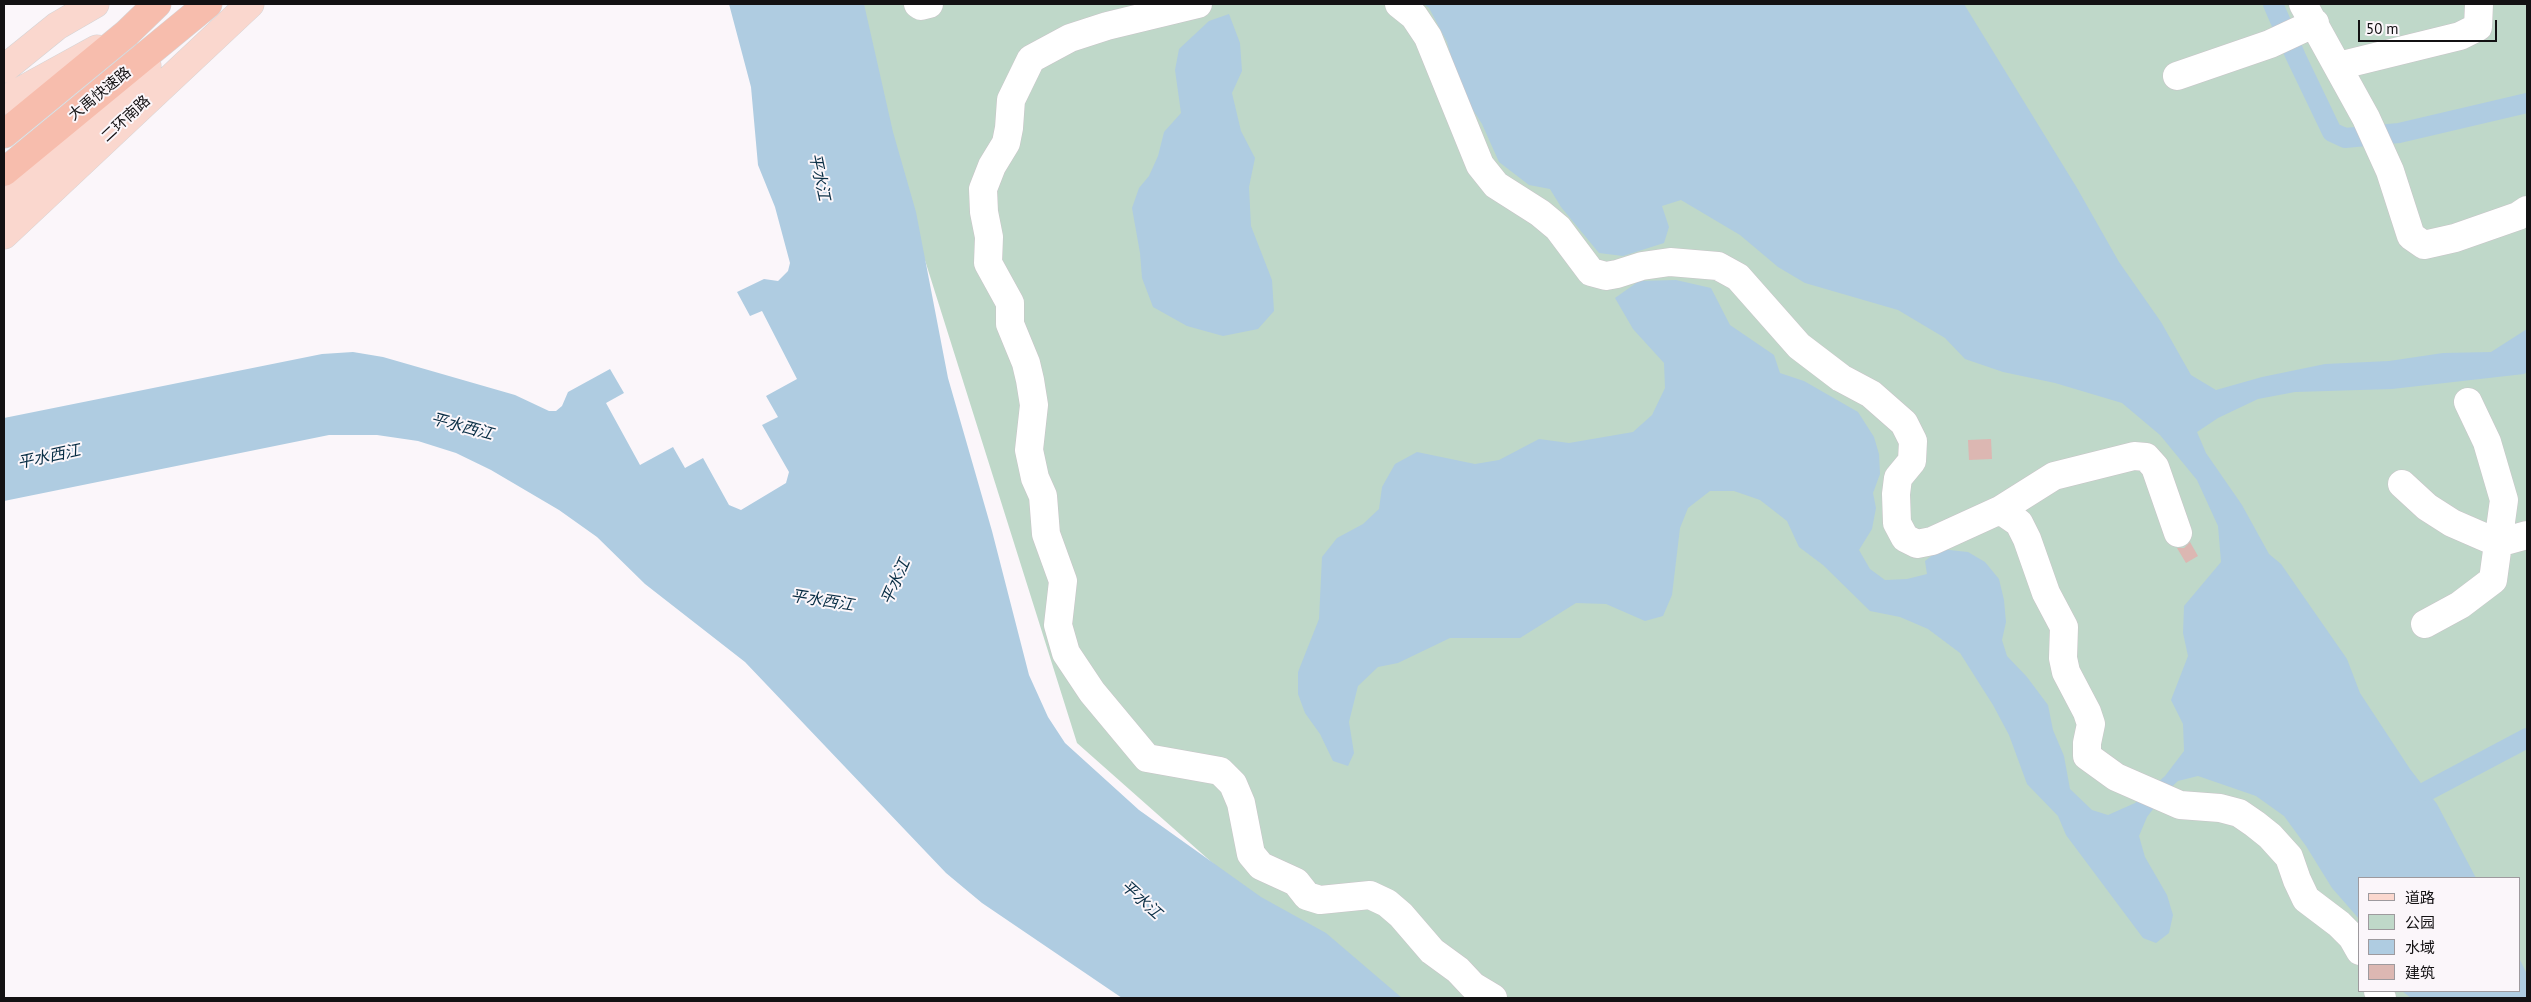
<!DOCTYPE html>
<html>
<head>
<meta charset="utf-8">
<style>
  body { margin:0 }
  #map { position:relative; width:2531px; height:1002px; overflow:hidden; background:#fbf6fa; font-family:"PT Sans","Noto Sans SC",sans-serif }
  canvas { display:block }
  .frame { position:absolute; inset:0; border:5px solid #131113; pointer-events:none }
  .legend { position:absolute; left:2358px; top:877px; width:162px; height:115px; box-sizing:border-box; background:#fbf6fa; border:1px solid #9e9a9e; margin:0; padding:6px 9px; list-style:none; font-size:15px; color:#131113 }
  .legend li { display:flex; align-items:center; gap:10px; height:25px }
  .legend b { width:25px; border:1px solid #9e9a9e }
  .scale { position:absolute; left:2358px; top:20px; width:139px; height:22px; box-sizing:border-box; border:2px solid #131113; border-top:0; padding-left:6px; font-size:15px; line-height:18px; white-space:nowrap; color:#131113; -webkit-text-stroke:4px #fbf6fa; paint-order:stroke }
</style>
</head>
<body>
<div id="map">
<canvas width="2531" height="1002"></canvas>
<div class="frame"></div>
<ul class="legend">
<li><b style="height:6px;background:#fad7ce"></b>道路</li>
<li><b style="height:14px;background:#bfd8c9"></b>公园</li>
<li><b style="height:14px;background:#afcce1"></b>水域</li>
<li><b style="height:14px;background:#dcb7b2"></b>建筑</li>
</ul>
<div class="scale">50 m</div>
</div>
<script>
const context = document.querySelector('canvas').getContext('2d');
context.lineJoin = 'round';
function fillPath(path, color) { context.fillStyle = color; context.fill(path, 'evenodd'); }
const shape = rows => new Path2D(rows.map(r => 'M' + r).join(''));
function stroke(path, color, width, dash) { context.strokeStyle = color; context.lineWidth = width; context.lineCap = dash ? 'butt' : 'round'; context.setLineDash(dash || []); context.stroke(path); }
function write(font, color, halo, rows, align = 'center') {
  context.font = font + ' "PT Sans","Noto Sans SC",sans-serif'; context.lineWidth = 4; context.setLineDash([]); context.textBaseline = 'middle'; context.strokeStyle = halo; context.fillStyle = color; for (const [text, x, y, turn = 0] of rows) {
    context.save(); context.translate(x, y); context.rotate((+turn || 0) * Math.PI / 180); context.textAlign = isNaN(turn) ? turn : align; if (halo) context.strokeText(text, 0, 0); context.fillText(text, 0, 0); context.restore();
  }
}
fillPath(shape([
  [847,4,2527,4,2527,998,1365,998,1077,743,855,38],
  [2360,878,2520,878,2520,991,2360,991]
]), '#bfd8c9');
fillPath(shape([
  [729,4,864,4,893,132,916,212,948,378,992,531,1029,675,1048,717,1065,743,1139,810,1261,897,1326,933,1402,998,1122,998,982,903,946,873,745,662,645,584,597,537,559,510,491,470,456,453,418,441,377,435,329,435,4,501,4,418,322,354,353,352,383,357,515,395,549,411,556,411,562,406,568,392,610,369,624,393,606,403,640,465,673,447,685,468,703,458,729,505,741,510,786,483,789,472,762,425,778,417,766,396,797,379,762,311,750,316,737,292,764,279,778,281,788,271,790,263,775,207,758,165,751,87],
  [1424,4,1964,4,2077,188,2119,262,2161,322,2191,375,2216,390,2262,377,2325,364,2389,361,2443,353,2491,352,2527,329,2527,372,2524,374,2392,389,2295,392,2258,399,2218,418,2197,432,2206,453,2242,505,2269,554,2281,564,2347,659,2360,693,2410,769,2437,804,2476,878,2360,878,2360,920,2332,888,2306,846,2284,816,2256,796,2198,776,2178,781,2166,792,2147,817,2139,836,2145,857,2167,895,2173,915,2169,933,2156,943,2143,938,2066,835,2058,816,2027,784,2009,735,1993,705,1960,653,1928,629,1900,617,1870,611,1823,565,1799,547,1787,521,1760,500,1734,491,1710,491,1688,508,1680,528,1672,595,1663,616,1645,621,1606,604,1576,603,1520,638,1450,638,1398,663,1378,667,1358,686,1349,722,1354,753,1348,766,1333,761,1320,734,1305,713,1298,694,1298,672,1319,619,1322,557,1337,538,1363,524,1379,509,1382,487,1395,464,1417,452,1475,464,1499,460,1539,439,1569,443,1633,432,1652,415,1665,388,1664,363,1633,329,1615,298,1639,281,1676,280,1711,288,1730,325,1774,355,1780,373,1804,381,1858,412,1874,437,1879,454,1880,474,1873,493,1876,508,1872,529,1859,550,1870,569,1885,580,1907,579,1927,574,1925,561,1940,549,1968,552,1985,562,1999,579,2004,600,2006,622,2002,640,2007,656,2027,677,2048,705,2053,730,2064,756,2070,789,2092,810,2108,815,2135,803,2165,776,2184,751,2183,724,2171,700,2188,656,2183,633,2184,606,2221,562,2218,526,2197,480,2160,435,2122,403,2055,383,2003,372,1965,359,1945,338,1898,310,1805,283,1778,267,1740,235,1681,200,1662,206,1669,227,1664,243,1623,256,1599,253,1561,207,1550,189,1529,185,1499,162,1482,124,1461,91,1447,42,1429,8],
  [1229,14,1240,43,1242,71,1232,93,1241,131,1255,158,1249,187,1251,226,1272,280,1274,311,1258,329,1223,336,1187,326,1153,307,1142,278,1140,253,1132,208,1139,188,1149,176,1158,156,1164,132,1181,113,1175,70,1179,49,1209,21],
  [2520,960,2527,974,2527,998,2411,998,2402,991,2520,991]
]), '#afcce1');
stroke(shape([
  [2273,4,2296,57,2332,132,2345,138,2399,133,2527,103],
  [2427,791,2527,738]
]), '#afcce1', 20);
fillPath(shape([
  [1991,439,1992,459,1969,460,1968,440],
  [2190,542,2198,556,2186,563,2177,548,2184,548]
]), '#dcb7b2');
const minor = shape([
  [918,4,921,6,929,4],
  [1198,4,1107,26,1070,38,1031,59,1011,100,1009,128,1006,143,992,166,983,189,984,212,989,237,988,263,1010,303,1010,324,1026,363,1030,380,1034,405,1029,450,1035,478,1043,496,1046,534,1063,581,1058,625,1066,653,1092,692,1147,758,1220,771,1233,784,1241,803,1251,854,1261,866,1296,882,1307,896,1320,900,1370,895,1387,903,1401,915,1432,951,1458,970,1473,986,1493,998],
  [1399,4,1414,16,1428,37,1480,165,1496,185,1540,213,1558,228,1591,272,1606,276,1617,274,1642,266,1670,262,1718,266,1738,277,1799,346,1841,378,1871,394,1904,423,1913,441,1912,461,1898,478,1896,494,1897,523,1905,538,1917,544,1932,541,2000,510,2054,476,2134,456,2146,457,2155,467,2178,533],
  [2303,4,2366,118,2390,171,2411,236,2424,245,2455,238,2518,216,2527,210],
  [2338,66,2460,36,2478,27,2479,4],
  [2177,76,2270,44,2315,23],
  [2402,484,2427,507,2452,523,2498,543,2527,535],
  [2000,510,2019,523,2027,539,2046,593,2064,627,2063,658,2066,672,2087,712,2091,724,2087,743,2087,756,2116,777,2180,805,2220,808,2239,813,2255,824,2270,836,2289,857,2297,880,2306,899,2339,924,2352,937,2360,951],
  [2425,624,2460,605,2493,580,2504,500,2487,442,2468,402],
  [2378,991,2382,998]
]);
const major = shape([
  [4,69,57,26,95,4],
  [4,100,97,49],
  [4,206,54,164,147,66],
  [4,235,250,4]
]);
const highway = shape([
  [4,134,127,33,157,4],
  [4,172,208,4]
]);
stroke(minor, '#c9c4c8', 29);
stroke(major, '#d5d4d5', 29);
stroke(highway, '#d5d4d5', 29);
stroke(minor, '#fff', 28);
stroke(major, '#fad7ce', 28);
stroke(highway, '#f7bdad', 28);
write('15px', '#131113', '#fbf6fa', [
  ["大禹快速路",100,94,-39],
  ["二环南路",126,119,-43]
]);
write('italic 16px', '#082d44', '#fbf6fa', [
  ["平水江",819,177,78],
  ["平水西江",462,427,15],
  ["平水西江",49,457,-12],
  ["平水江",896,582,-66],
  ["平水西江",822,601,9],
  ["平水江",1141,900,42]
]);
</script>
</body>
</html>
